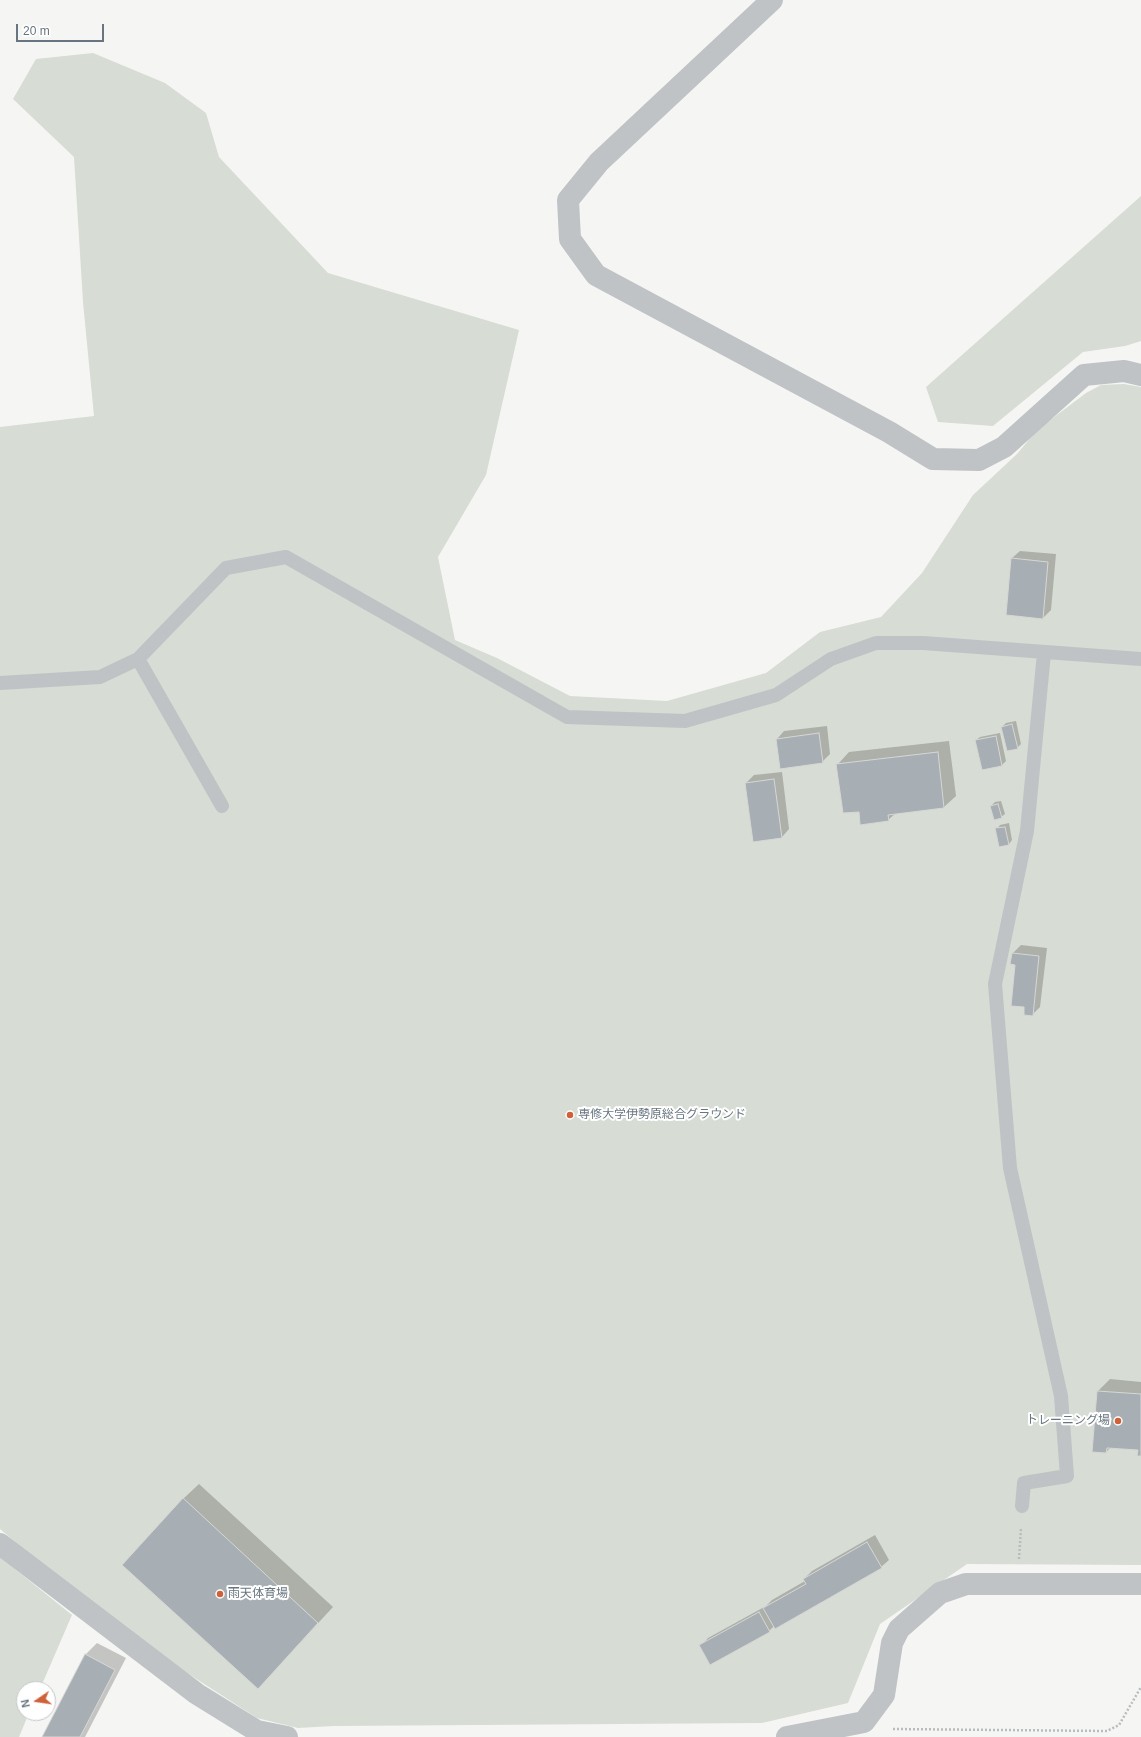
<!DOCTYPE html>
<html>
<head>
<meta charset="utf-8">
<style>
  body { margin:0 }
  #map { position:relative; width:1141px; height:1737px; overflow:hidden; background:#f5f6f3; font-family:Arial,sans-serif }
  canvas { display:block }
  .north { position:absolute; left:16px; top:1681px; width:40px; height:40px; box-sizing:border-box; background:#fff; border:1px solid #c3c8cc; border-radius:50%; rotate:257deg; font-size:11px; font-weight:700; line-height:16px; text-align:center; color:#687580 }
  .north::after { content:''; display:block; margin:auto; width:14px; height:18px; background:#cf6139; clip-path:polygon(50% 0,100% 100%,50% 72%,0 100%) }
  .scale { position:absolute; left:16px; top:24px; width:88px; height:18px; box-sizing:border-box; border:2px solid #687580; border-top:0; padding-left:5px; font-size:12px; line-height:14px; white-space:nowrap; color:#687580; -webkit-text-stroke:3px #fff; paint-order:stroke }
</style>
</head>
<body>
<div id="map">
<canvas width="1141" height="1737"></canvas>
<div class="north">N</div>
<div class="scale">20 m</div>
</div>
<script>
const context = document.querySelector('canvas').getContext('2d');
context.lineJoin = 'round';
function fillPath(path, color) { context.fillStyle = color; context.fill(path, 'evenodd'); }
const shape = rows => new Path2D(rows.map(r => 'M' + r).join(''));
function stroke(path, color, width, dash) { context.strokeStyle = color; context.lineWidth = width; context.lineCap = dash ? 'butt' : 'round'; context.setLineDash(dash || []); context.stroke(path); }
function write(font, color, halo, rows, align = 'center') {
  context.font = font + ' Arial,"Noto Sans JP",sans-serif'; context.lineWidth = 4; context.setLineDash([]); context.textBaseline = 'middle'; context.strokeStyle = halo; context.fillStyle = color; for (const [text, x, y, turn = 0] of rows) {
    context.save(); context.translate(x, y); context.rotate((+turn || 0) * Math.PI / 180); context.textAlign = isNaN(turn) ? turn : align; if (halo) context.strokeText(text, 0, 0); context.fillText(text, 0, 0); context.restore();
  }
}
fillPath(shape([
  [93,53,165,83,206,113,219,157,328,273,519,330,486,475,438,557,455,640,497,658,570,696,667,701,766,673,820,632,881,617,922,573,973,495,1017,454,1037,430,1086,393,1101,385,1124,384,1141,387,1141,1565,967,1564,880,1624,848,1703,762,1723,333,1726,298,1728,257,1718,181,1669,74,1592,0,1529,0,427,94,416,83,302,74,157,13,99,36,59],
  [1141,196,1141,341,1125,346,1083,352,993,426,938,422,926,387],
  [0,1557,72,1615,40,1689,24,1689,24,1713,29,1713,19,1737,0,1737]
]), '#d7dcd4');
fillPath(shape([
  [1020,551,1056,554,1051,610,1043,618,1012,558],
  [1016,721,1021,744,1017,748,1002,727,1006,723],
  [827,726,830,754,822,762,777,739,784,731],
  [1000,733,1006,761,1002,765,982,769,976,740,980,737],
  [949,741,956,796,944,807,896,813,888,820,859,811,838,764,849,752],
  [782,772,789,829,782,837,746,783,754,775],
  [1001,801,1005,814,1001,817,991,806,995,802],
  [1009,823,1012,840,1009,844,997,829,1000,825],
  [1021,945,1047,948,1040,1007,1032,1015,1025,1006,1013,953],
  [1110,1379,1141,1382,1141,1455,1139,1450,1111,1447,1106,1452,1093,1451,1098,1391],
  [199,1484,333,1607,258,1688,183,1499],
  [875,1535,889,1560,881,1567,774,1626,769,1631,701,1646,708,1638,766,1606,772,1600,805,1581,804,1579,812,1571],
  [97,1643,126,1658,85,1737,43,1737,85,1655]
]), '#0003');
const building = shape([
  [1011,558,1048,562,1043,619,1006,615,1011,558],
  [1012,724,1018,749,1007,751,1001,727,1012,724],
  [819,733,823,763,780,769,776,739,819,733],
  [996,736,1002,766,982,770,975,740,996,736],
  [938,752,944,808,888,815,889,821,860,825,859,812,843,813,836,764,938,752],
  [774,779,782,838,753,842,745,783,774,779],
  [998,804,1002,818,994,820,990,806,998,804],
  [1005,827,1009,845,999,847,995,828,1005,827],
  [1012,953,1039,956,1033,1016,1024,1015,1024,1007,1011,1006,1015,965,1010,964,1012,953],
  [1097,1391,1141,1394,1141,1456,1137,1456,1138,1450,1107,1448,1106,1453,1092,1452,1097,1391],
  [183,1498,318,1623,258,1689,122,1565,183,1498],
  [867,1542,882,1568,775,1629,763,1608,806,1584,803,1579,867,1542],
  [759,1612,770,1632,710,1665,699,1645,759,1612],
  [85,1654,115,1670,80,1737,42,1737,85,1654]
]);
fillPath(building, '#a8afb4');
stroke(building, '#d7d7d5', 1);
stroke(shape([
  [1019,1559,1021,1528],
  [893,1729,1107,1731,1119,1725,1141,1687]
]), '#b9bcbe', 2.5, [2, 2]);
stroke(shape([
  [138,659,222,806],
  [0,683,100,677,138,659,226,568,286,557,567,717,685,721,776,695,831,659,876,643,923,643,1141,659],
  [1022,1506,1024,1483,1067,1476,1061,1396,1010,1168,995,984,1027,831,1044,653]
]), '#bfc3c6', 14);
stroke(shape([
  [772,0,599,162,568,200,570,239,596,275,889,432,933,459,979,460,1004,447,1084,375,1124,371,1141,375],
  [0,1544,197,1694,257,1731,287,1737],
  [787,1737,864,1722,884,1695,892,1643,899,1629,940,1593,966,1584,1141,1584]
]), '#bfc3c6', 22);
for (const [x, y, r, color] of [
  [570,1115,4,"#cf6139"],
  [1118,1421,4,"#cf6139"],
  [220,1594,4,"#cf6139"]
]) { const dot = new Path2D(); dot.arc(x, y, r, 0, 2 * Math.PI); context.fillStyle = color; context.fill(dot); stroke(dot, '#fff', 1.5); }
write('12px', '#687580', '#fff', [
  ["専修大学伊勢原総合グラウンド",578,1115],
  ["トレーニング場",1110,1421,"right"],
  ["雨天体育場",228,1594]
], 'left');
</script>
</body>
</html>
